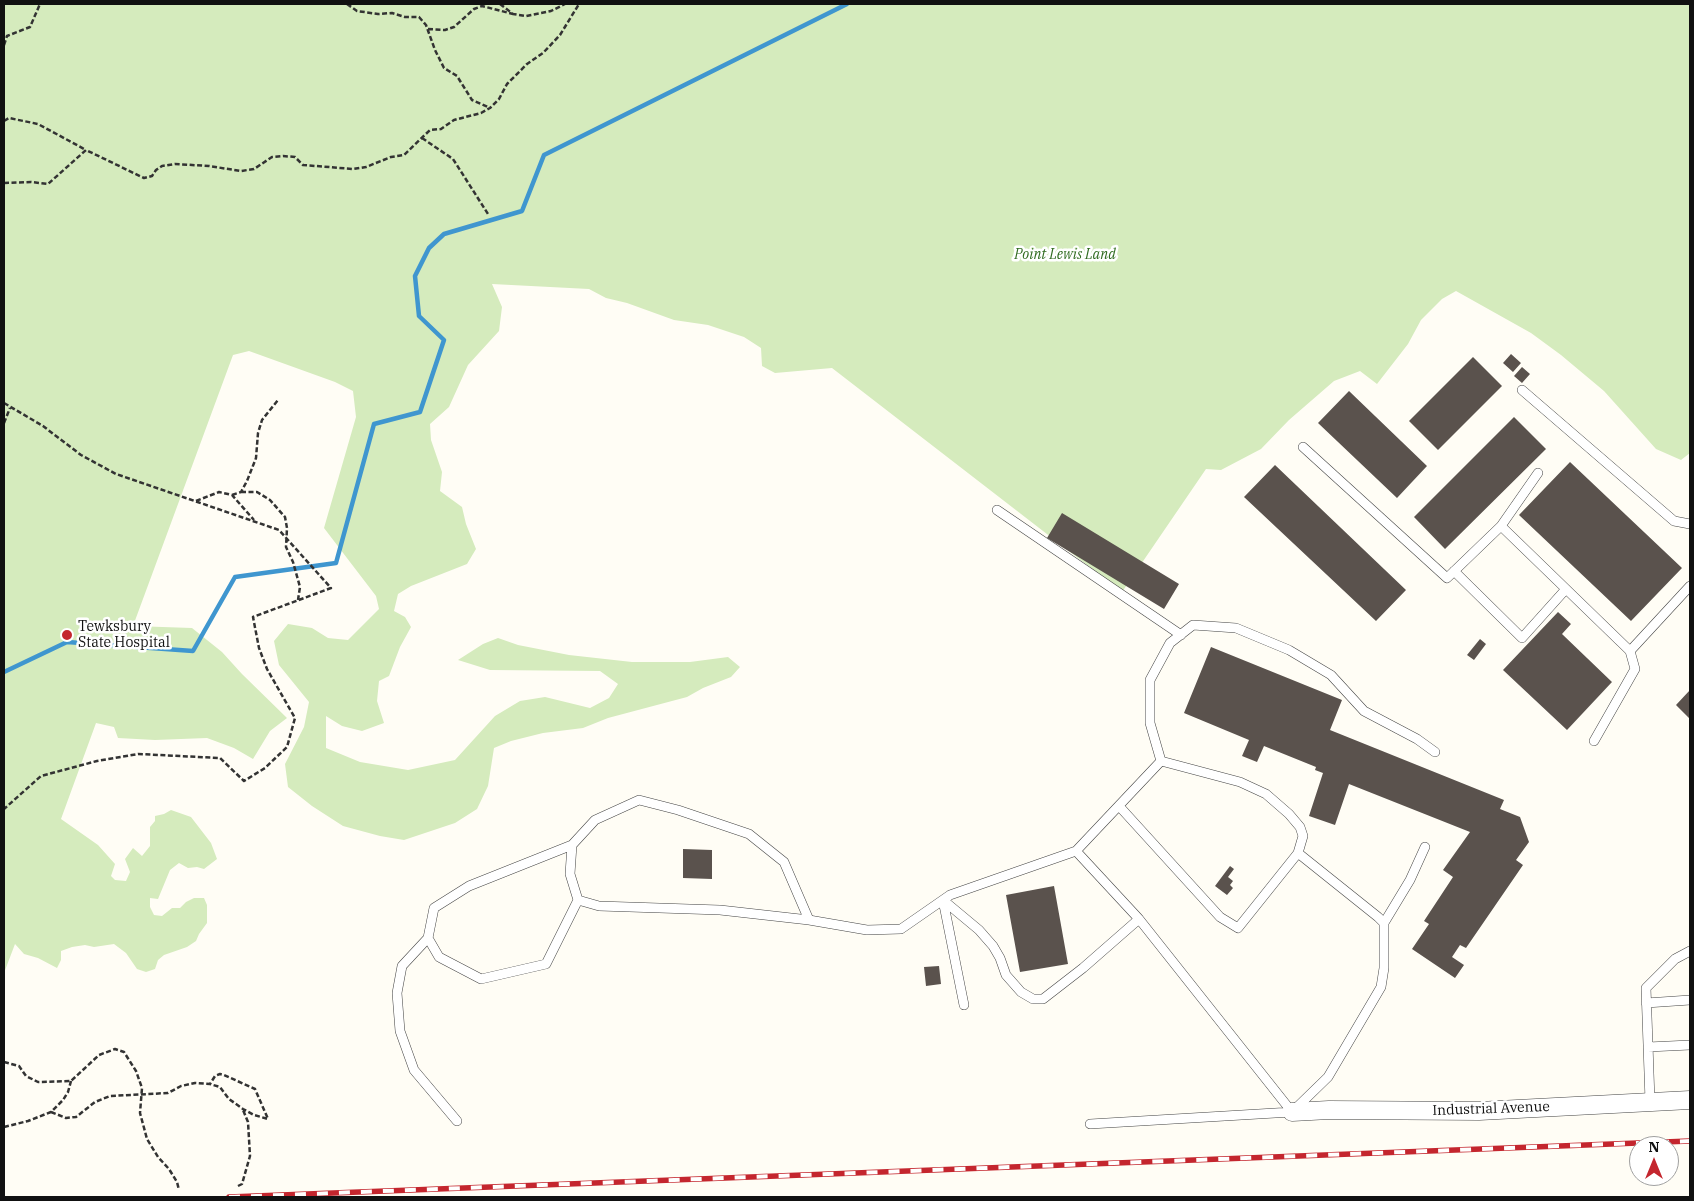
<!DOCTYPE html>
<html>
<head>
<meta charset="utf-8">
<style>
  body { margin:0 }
  #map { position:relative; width:1694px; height:1201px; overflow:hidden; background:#fffdf5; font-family:"IBM Plex Serif",serif }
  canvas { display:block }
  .frame { position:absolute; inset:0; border:5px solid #111; pointer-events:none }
  .north { position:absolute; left:1629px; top:1136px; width:50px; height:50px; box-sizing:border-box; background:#fff; border:1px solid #a0a0a0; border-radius:50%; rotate:0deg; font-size:14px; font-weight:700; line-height:20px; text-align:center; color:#111 }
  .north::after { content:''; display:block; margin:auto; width:18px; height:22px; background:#c4262e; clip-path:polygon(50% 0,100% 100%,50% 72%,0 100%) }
</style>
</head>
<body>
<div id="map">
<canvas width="1694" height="1201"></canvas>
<div class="frame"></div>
<div class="north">N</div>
</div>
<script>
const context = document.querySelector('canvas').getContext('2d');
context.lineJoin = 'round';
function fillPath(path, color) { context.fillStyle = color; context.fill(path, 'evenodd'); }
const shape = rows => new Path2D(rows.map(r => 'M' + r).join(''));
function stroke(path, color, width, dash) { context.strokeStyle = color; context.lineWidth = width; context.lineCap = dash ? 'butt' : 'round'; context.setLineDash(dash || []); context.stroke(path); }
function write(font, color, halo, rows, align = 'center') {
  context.font = font + ' "IBM Plex Serif",serif'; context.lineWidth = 5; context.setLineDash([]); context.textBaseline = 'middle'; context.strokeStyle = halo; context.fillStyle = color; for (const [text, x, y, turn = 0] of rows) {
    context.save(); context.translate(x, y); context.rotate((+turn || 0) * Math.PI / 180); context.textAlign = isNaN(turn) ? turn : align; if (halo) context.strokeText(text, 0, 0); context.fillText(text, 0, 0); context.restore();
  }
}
fillPath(shape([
  [4,4,1690,4,1690,453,1681,460,1656,449,1604,391,1561,355,1531,333,1456,291,1442,299,1421,320,1408,344,1377,384,1360,371,1334,381,1289,420,1261,449,1221,470,1206,469,1122,592,832,368,775,373,762,366,761,348,744,337,708,325,674,320,627,303,606,298,589,289,492,284,502,307,499,331,468,365,449,407,430,424,431,440,442,472,440,491,462,507,466,524,476,549,467,564,411,586,398,594,394,611,405,617,411,627,400,647,389,676,379,681,377,701,384,723,362,731,342,726,326,716,326,748,360,762,408,770,455,760,495,716,520,701,545,697,590,708,609,698,618,684,600,671,490,670,458,660,483,644,498,638,518,645,569,655,632,662,690,662,728,657,740,667,731,677,703,688,687,697,608,718,583,728,543,733,511,741,494,748,488,786,477,809,455,823,404,840,380,836,343,826,312,806,288,787,285,764,304,727,309,702,279,665,274,641,288,624,312,628,328,638,348,640,379,609,376,596,324,528,356,417,353,391,335,382,249,351,233,355,133,626,192,628,222,652,242,674,287,718,270,731,253,759,234,748,207,738,155,740,118,738,114,727,96,723,61,819,98,845,115,864,111,876,115,880,126,881,130,872,125,859,133,848,142,856,150,846,150,827,155,821,155,816,164,814,171,810,191,817,211,843,217,859,204,869,197,867,188,868,179,863,170,870,158,899,150,898,150,907,154,915,162,916,172,908,180,908,186,902,194,898,204,898,207,905,207,923,199,934,196,941,187,947,164,955,158,960,155,969,146,972,137,969,126,953,114,944,94,947,85,945,72,947,61,951,61,960,57,968,38,958,24,954,15,944,4,973]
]), '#d5ebbd');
stroke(shape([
  [4,672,67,642,193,651,235,577,336,563,374,424,420,412,444,340,419,316,415,276,429,248,444,234,522,211,544,155,847,4]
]), '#3f96cf', 4.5);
fillPath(shape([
  [1511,354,1521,363,1513,372,1503,363],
  [1473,357,1502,386,1438,450,1409,421],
  [1522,367,1530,374,1522,383,1514,376],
  [1349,391,1427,466,1397,498,1318,423],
  [1514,417,1546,449,1445,549,1414,517],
  [1570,462,1682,568,1631,621,1519,515],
  [1275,465,1406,590,1376,621,1244,497],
  [1062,513,1179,584,1164,609,1047,538],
  [1558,612,1571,624,1562,634,1612,682,1567,730,1503,670],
  [1480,639,1486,644,1474,660,1467,655],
  [1211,647,1342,700,1330,730,1504,800,1500,809,1520,817,1529,842,1516,860,1523,865,1466,948,1460,945,1452,957,1464,965,1455,978,1412,949,1429,924,1424,921,1453,877,1443,870,1470,832,1349,784,1335,825,1309,816,1323,773,1315,770,1316,767,1264,746,1257,762,1242,756,1249,740,1184,713],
  [1690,690,1690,719,1676,705],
  [683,849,712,850,712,879,683,878],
  [1230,866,1234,869,1228,877,1233,881,1230,885,1233,888,1227,895,1215,886],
  [1054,886,1068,964,1020,972,1006,895],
  [939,966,941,984,926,986,924,967]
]), '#5a524d');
const service = shape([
  [1522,390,1674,521,1690,524],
  [1303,447,1447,578,1501,526,1630,651,1690,586],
  [997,510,1181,635],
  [1501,526,1538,473],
  [1454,571,1522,638,1566,589],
  [1594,741,1635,669,1630,651],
  [1161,761,1076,851,1139,919,1292,1112],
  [1161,761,1150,723,1150,680,1170,643,1193,625,1236,628,1289,650,1331,675,1364,711,1417,739,1435,752],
  [1161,761,1240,782,1266,794,1289,814,1300,827,1303,836,1298,853],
  [1119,806,1220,917,1238,928,1298,853,1378,917,1384,923,1410,880,1425,847],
  [572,845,469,886,434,908,428,938,439,957,481,979,546,964,578,900],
  [943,900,979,930,993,946,1000,958,1006,975,1021,992,1033,999,1043,999,1083,968,1139,919],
  [943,900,964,1005],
  [809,920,784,862,749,834,678,810,639,800,595,820,572,845,570,874,578,900,599,906,720,910,809,920,867,930,901,929,950,895,1076,851],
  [428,938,402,966,397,993,400,1031,414,1070,457,1121],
  [1646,1003,1690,1000],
  [1648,1047,1690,1045],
  [1650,1101,1646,988,1675,959,1690,951],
  [1090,1124,1292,1112,1328,1077,1381,987,1384,968,1384,923]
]);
const minor = shape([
  [1292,1112,1329,1110,1479,1111,1690,1100]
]);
stroke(service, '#444', 10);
stroke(minor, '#444', 19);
stroke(shape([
  [347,4,357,11,378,14,392,13,405,17,419,17,426,25,435,50,444,68,457,76,472,100,490,108],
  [500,4,513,14,526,16,551,11,565,4],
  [428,29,445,30,454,27,474,9,482,6,513,14],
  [4,45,7,36,30,27,40,4],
  [4,121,9,118,38,124,86,150],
  [422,138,453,159,488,214],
  [4,183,31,182,48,184,86,150,144,178,152,176,156,170,162,166,175,164,209,166,241,171,254,169,272,157,283,156,295,157,303,165,353,169,366,167,391,157,404,155,430,130,441,129,454,120,481,113,490,108,499,99,507,84,527,64,543,53,560,35,579,4],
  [4,403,43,426,81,455,116,474,279,530,331,588,253,617,259,648,267,669,295,718,287,747,265,768,244,781,220,758,138,754,97,761,41,776,4,809],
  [4,423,10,408],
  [241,492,257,492,270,500,285,517,287,528,286,547,293,562,300,587,298,600],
  [232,495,241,492,247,481,256,458,258,433,262,420,278,400],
  [196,501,219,492,232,495,254,520],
  [4,1062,19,1066,26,1076,38,1082,71,1081,99,1055,115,1049,124,1052,136,1071,142,1088,140,1113,147,1139,158,1157,169,1169,177,1182,179,1190],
  [51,1112,66,1118,76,1117,95,1102,110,1096,168,1093,181,1086,195,1083,210,1084,220,1087,229,1099,243,1109,254,1115,268,1119,255,1089,224,1075,220,1074,215,1076,210,1084],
  [4,1127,28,1121,51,1112,63,1100,68,1092,71,1081],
  [238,1186,242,1184,250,1156,248,1122,243,1110]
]), '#333', 2.5, [5, 2.5]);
stroke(service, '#fff', 9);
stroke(minor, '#fff', 18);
const rail = shape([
  [229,1197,1690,1141]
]);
stroke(rail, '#c4262e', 5.5);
stroke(rail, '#fff', 4, [11]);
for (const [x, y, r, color] of [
  [67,635,6,"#c4262e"]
]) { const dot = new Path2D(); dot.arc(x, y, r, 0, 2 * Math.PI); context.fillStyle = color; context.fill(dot); stroke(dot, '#fff', 2); }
write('italic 14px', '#2f6b1f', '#fff', [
  ["Point Lewis Land",1065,255]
]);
write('14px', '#111', '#fff', [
  ["Tewksbury",78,627],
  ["State Hospital",78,643]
], 'left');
write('14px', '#111', '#fff', [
  ["Industrial Avenue",1491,1109,-2]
]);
</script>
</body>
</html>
